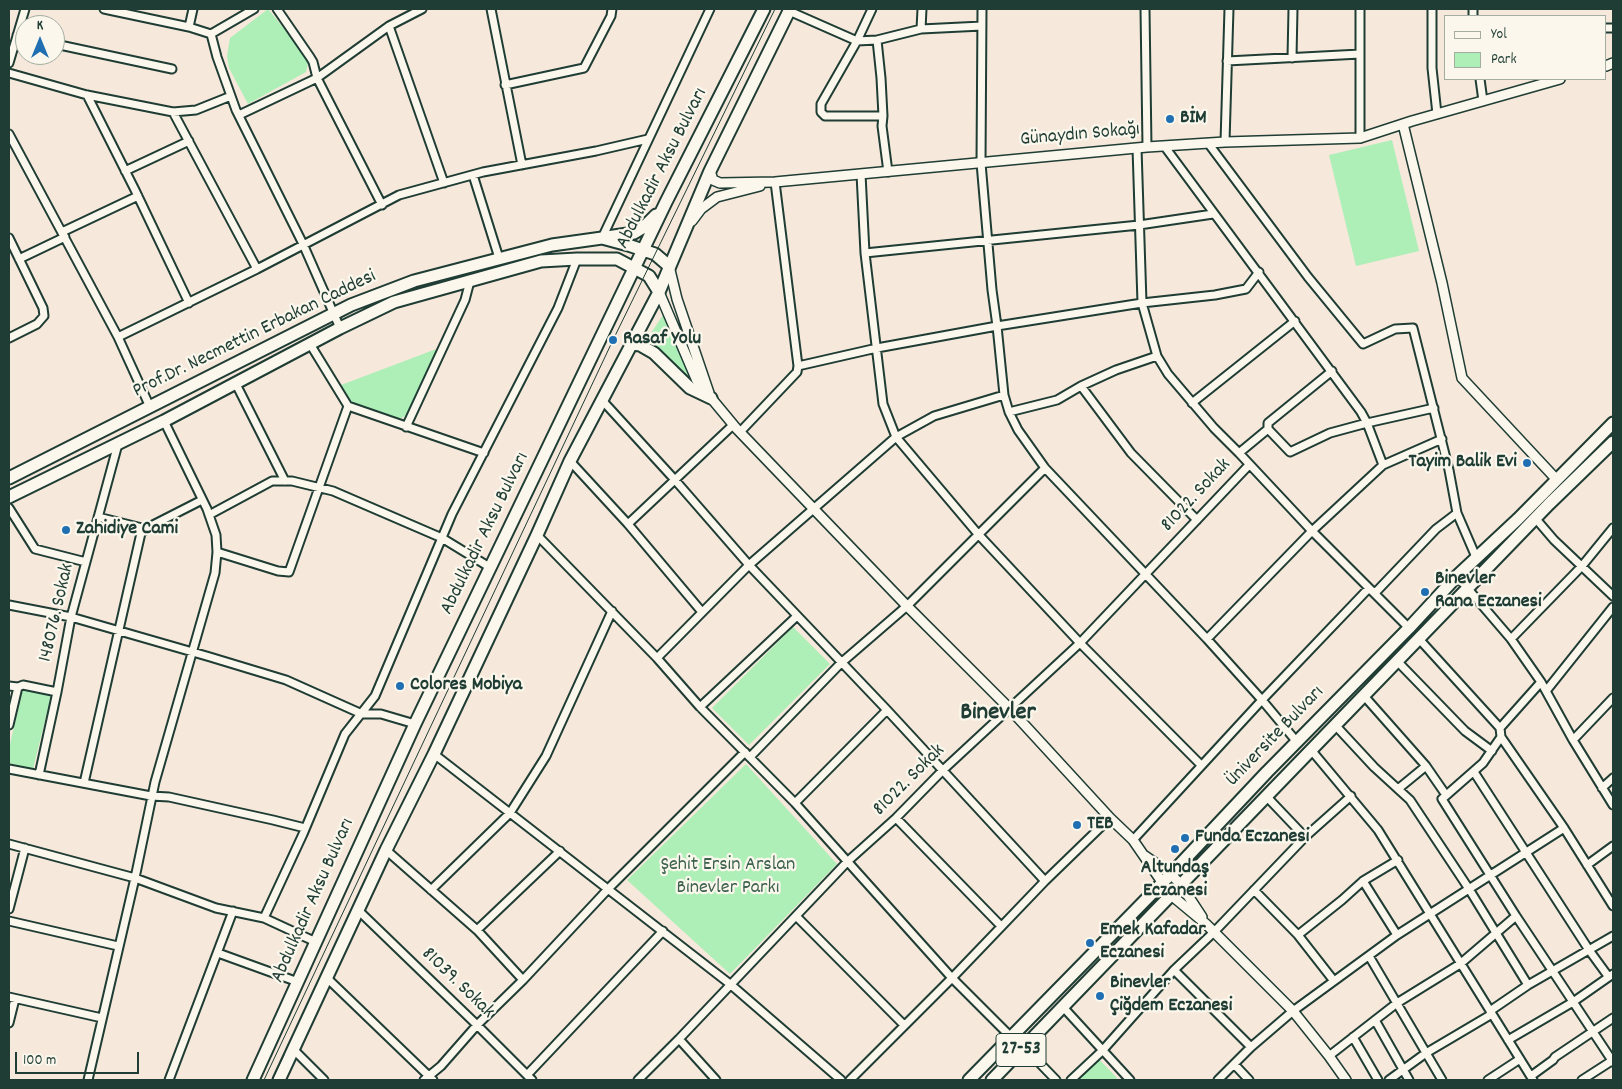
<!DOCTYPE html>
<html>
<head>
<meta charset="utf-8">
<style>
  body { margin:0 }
  #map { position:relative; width:1622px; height:1089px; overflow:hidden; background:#f6e8db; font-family:Dekko,sans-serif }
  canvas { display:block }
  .frame { position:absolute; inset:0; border:10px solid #1f3d34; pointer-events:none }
  .legend { position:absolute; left:1444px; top:15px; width:162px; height:65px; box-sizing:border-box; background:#fbf7ec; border:1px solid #a3ada2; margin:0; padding:6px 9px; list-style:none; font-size:15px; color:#1f3d34 }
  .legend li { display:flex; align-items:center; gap:10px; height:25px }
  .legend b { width:25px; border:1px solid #a3ada2 }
  .north { position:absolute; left:15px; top:15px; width:50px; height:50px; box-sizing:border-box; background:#fbf7ec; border:1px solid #a3ada2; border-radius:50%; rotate:0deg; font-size:14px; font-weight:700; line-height:20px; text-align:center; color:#1f3d34 }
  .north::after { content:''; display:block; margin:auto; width:18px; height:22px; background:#1f6fb2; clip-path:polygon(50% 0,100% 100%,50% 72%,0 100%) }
  .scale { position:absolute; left:15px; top:1052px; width:124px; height:22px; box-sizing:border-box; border:2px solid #1f3d34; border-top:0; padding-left:6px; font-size:15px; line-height:18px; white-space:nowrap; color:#1f3d34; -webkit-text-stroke:4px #fbf7ec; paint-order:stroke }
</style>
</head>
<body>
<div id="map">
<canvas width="1622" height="1089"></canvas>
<div class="frame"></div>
<ul class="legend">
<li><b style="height:6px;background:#fbf7ec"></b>Yol</li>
<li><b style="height:14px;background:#aeefb8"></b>Park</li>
</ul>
<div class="north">K</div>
<div class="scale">100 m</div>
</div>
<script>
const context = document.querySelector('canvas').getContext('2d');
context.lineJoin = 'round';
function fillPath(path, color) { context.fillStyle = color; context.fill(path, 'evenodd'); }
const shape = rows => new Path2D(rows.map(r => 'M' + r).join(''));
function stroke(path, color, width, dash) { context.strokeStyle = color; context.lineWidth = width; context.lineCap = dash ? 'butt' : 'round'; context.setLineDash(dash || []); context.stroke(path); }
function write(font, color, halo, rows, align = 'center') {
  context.font = font + ' Dekko,sans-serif'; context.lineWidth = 4.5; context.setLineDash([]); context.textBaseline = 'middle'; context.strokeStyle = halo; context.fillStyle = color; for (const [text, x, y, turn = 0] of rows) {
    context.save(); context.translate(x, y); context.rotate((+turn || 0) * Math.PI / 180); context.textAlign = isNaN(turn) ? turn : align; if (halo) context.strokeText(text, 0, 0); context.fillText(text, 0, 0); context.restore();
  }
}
fillPath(shape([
  [268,9,309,59,306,72,248,104,229,68,227,56,230,38],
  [1392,140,1419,251,1356,266,1329,155],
  [663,315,669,323,695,387,645,342],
  [439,348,406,415,399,420,358,406,349,401,344,393,341,385],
  [793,627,830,664,749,745,712,708],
  [23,689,51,696,33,769,9,763,9,748],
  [746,764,837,864,730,974,627,880],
  [1097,1057,1117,1078,1115,1080,1072,1080]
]), '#aeefb8');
const minor = shape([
  [104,9,189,27,211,34],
  [254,9,211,34,217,57,236,110,303,244,340,328],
  [491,9,522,165],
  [872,9,857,41,821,104,821,112,825,116,883,116],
  [982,9,981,163,992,290,997,326,1004,395,1009,412,1018,430,1045,468,1207,639,1262,700,1297,742],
  [1145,9,1147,147],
  [1432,9,1432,68,1437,114],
  [1473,9,1473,16],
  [789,11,857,41,877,40,881,78,883,116,882,126,888,172],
  [389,26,444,183],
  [189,27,193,9],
  [1606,28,1613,28],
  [921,29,922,9],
  [17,35,25,37],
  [877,40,921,29,982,26],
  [55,44,172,69],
  [1292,58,1293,9],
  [1227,61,1360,54],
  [9,63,25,9],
  [9,73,87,95,173,112,196,110,231,96],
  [1480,79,1483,101],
  [505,85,584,68,611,16,612,9],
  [87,95,135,190,189,303],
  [173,112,257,269],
  [239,115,317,78,313,62,310,57,277,9],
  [9,134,118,337,150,407],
  [1360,138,1360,9],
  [1225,142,1229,9],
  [1208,143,1308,277,1363,344,1395,329,1413,328,1449,470,1457,513,1476,557],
  [1165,147,1361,412,1367,423,1383,465],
  [1137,148,1142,303,1157,356,1168,374,1214,428,1239,453,1312,531,1409,628],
  [125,171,189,141],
  [861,174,865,253,883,404,896,437,978,534,1080,643,1201,765],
  [473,175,499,258],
  [775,182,798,366,877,348,997,326,1142,303,1215,295,1246,289,1259,272],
  [382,205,317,78,389,26,422,9],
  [62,232,138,196],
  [9,238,43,308,44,316,37,324,9,338],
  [602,238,710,9],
  [865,253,1139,225,1213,214],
  [19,259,65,237],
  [118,337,257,269,399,195,483,172,596,151,648,139],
  [310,344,348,406,484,453],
  [236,384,285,481],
  [1081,386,1131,453,1197,520],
  [601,399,675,480,749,565,887,710,1045,881],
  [1192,403,1295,321],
  [1009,412,1057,400,1081,386,1116,370,1157,356],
  [406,427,465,300,470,281],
  [1268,429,1290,452,1330,433,1367,423,1434,408],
  [740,432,797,372,798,366],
  [1239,453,1268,429,1268,423,1332,371],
  [570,461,628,524,702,612],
  [9,508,35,549,86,562],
  [209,515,272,481,292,481,333,491,442,538,491,568],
  [98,517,146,529],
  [1536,519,1554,540,1613,596],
  [628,524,733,425],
  [537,535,657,658,700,707,795,803,952,978,1011,1037],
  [217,552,278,571,289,572,348,406],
  [1457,576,1511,639,1541,682,1500,728,1501,737,1483,763,1442,799,1516,916],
  [1375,593,1436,529,1457,513],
  [9,605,71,617,210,657,286,680,362,714,381,714,415,724],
  [1207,639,1312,531,1383,465,1442,439],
  [1511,639,1582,566,1613,528],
  [1420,640,1500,728],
  [657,658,749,565,896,437,934,416,1004,395],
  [1398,662,1465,731,1492,751],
  [1541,682,1573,740,1613,805],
  [9,686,18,687,23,685,57,692,71,617,118,444],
  [1546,691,1613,607],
  [1365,697,1426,766,1446,795],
  [700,707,797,616],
  [9,725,18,687],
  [1336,726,1374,767,1410,800,1469,889,1528,985],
  [1501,737,1564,828,1613,906],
  [1573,740,1613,698],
  [1312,751,1378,830,1533,1080],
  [434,754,730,984,841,1080],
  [750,757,841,663,907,606,1045,468],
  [9,769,151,796,169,797,273,820,305,828],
  [1474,772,1589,950,1608,976],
  [39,775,57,692],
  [84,783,141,533,149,527,202,500],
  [1602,788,1613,778],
  [1398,789,1426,766],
  [795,803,887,710],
  [896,818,1001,926],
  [1305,837,1351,796],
  [1133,840,1262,700,1369,588],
  [9,844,135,878,216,908,264,918,316,942],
  [386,850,477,930,523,980],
  [1587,865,1613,846],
  [1363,881,1397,935],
  [431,890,510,813,546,756,612,611],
  [1254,890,1298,935,1334,981],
  [9,909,25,848],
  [359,911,477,1025,532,1080],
  [796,916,904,1025],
  [264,918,303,834,345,734,375,696,452,514,558,308,577,259],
  [9,921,118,946],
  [477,930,560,851],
  [1298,935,1342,900,1363,881,1398,860],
  [218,953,298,982],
  [1369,956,1442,1080],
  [1174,970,1251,1047],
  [327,978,433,1080],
  [9,997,102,1018],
  [1063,1007,1130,1080],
  [1490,1011,1528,985,1613,936],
  [1375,1020,1409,1080],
  [9,1023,15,999],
  [1353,1037,1378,1080],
  [679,1039,716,1080],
  [1508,1040,1573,1002,1613,974],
  [1024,1047,1056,1080],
  [294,1050,324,1080],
  [1329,1056,1397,1003,1460,964,1516,916,1613,1062],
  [1234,1064,1249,1080],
  [527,1075,663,931],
  [1531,1076,1553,1060,1555,1057,1613,1018],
  [88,1080,135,878,155,782,215,573,217,552,216,535,207,509,164,421],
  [169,1080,233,911],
  [424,1080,441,1066,477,1025,523,980,609,888,745,752],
  [638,1080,679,1039,848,861,896,818,943,770,1080,643,1249,465],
  [850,1080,952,978,1045,881,1110,818],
  [1071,1080,1102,1051,1174,970,1214,932,1305,837,1267,797],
  [1218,1080,1251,1047,1293,1011,1397,935,1564,828],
  [1389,1080,1426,1053,1492,1014],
  [1488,1080,1520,1059],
  [1582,1080,1613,1060]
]);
const tertiary = shape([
  [1606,66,1613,63],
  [1403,124,1442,283,1462,378,1557,480],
  [710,171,713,180,720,183,775,182,1147,147,1225,142,1360,138,1412,121,1560,79],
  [692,221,701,209,717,197,760,186],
  [669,266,677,299,709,393],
  [659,292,697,381,736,428,907,606,1009,708,1110,818,1133,840,1171,895,1206,924,1293,1011,1329,1056,1346,1080],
  [1145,856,1171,874,1181,885,1202,917]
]);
const primary = shape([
  [607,237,634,233,644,227,656,215],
  [632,344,640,345,654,353,690,388,711,398],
  [9,478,351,305,414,281,552,245,602,238,628,245,655,254,669,266],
  [9,497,164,421,340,328,394,302,541,261,577,259,617,259,649,276,659,292],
  [253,1080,415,724,666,202,764,9],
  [279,1080,386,850,434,754,537,535,570,461,659,292,710,171,790,9],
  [969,1080,1171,874,1267,772,1409,628,1457,576,1518,519,1613,423],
  [992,1080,1549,504,1613,442]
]);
stroke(minor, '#1f3d34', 11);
stroke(tertiary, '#1f3d34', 12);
stroke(primary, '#1f3d34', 15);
stroke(minor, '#fbf7ec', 7);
stroke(tertiary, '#fbf7ec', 9);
stroke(primary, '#fbf7ec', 11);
stroke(shape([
  [264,1080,613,340,775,9],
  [272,1080,284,1055]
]), '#1f3d34', 1);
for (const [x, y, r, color] of [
  [1170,119,5,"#1f6fb2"],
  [613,340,5,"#1f6fb2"],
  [1527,463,5,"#1f6fb2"],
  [66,530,5,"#1f6fb2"],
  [1425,592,5,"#1f6fb2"],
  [400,686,5,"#1f6fb2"],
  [1077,825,5,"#1f6fb2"],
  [1185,838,5,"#1f6fb2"],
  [1175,849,5,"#1f6fb2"],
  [1090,943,5,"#1f6fb2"],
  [1100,996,5,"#1f6fb2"]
]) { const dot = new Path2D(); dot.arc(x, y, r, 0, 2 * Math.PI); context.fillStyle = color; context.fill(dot); stroke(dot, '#fbf7ec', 2); }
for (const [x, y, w] of [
  [1021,1050,50]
]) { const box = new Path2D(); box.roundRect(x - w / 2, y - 16.5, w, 33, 4); context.fillStyle = '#fbf7ec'; context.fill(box); stroke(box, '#1f3d34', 1); }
write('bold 19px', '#1f3d34', null, [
  ["27-53",1021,1050]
]);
write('bold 20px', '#1f3d34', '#fbf7ec', [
  ["BİM",1180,119],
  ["Rasaf Yolu",623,340],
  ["Tayim Balik Evi",1517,463,"right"],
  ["Zahidiye Cami",76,530],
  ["Binevler",1435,580],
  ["Rana Eczanesi",1435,603],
  ["Colores Mobiya",410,686],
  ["TEB",1087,825],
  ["Funda Eczanesi",1195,838],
  ["Altundaş",1175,869,"center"],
  ["Eczanesi",1175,892,"center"],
  ["Emek Kafadar",1100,931],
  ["Eczanesi",1100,954],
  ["Binevler",1110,984],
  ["Çiğdem Eczanesi",1110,1007]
], 'left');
write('20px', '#1f3d34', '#fbf7ec', [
  ["Günaydın Sokağı",1080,136,-5],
  ["Abdulkadir Aksu Bulvarı",663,169,-63],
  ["Prof.Dr. Necmettin Erbakan Caddesi",255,335,-26],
  ["81022. Sokak",1197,496,-47],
  ["Abdulkadir Aksu Bulvarı",486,534,-64],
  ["148076. Sokak",58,613,-77],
  ["Üniversite Bulvarı",1276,737,-46],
  ["81022. Sokak",910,781,-45],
  ["Abdulkadir Aksu Bulvarı",314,901,-66],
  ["81039. Sokak",457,984,44]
]);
write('20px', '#3c614e', '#fbf7ec', [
  ["Şehit Ersin Arslan",728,866],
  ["Binevler Parkı",728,889]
]);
write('bold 25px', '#1f3d34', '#fbf7ec', [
  ["Binevler",998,715]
]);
</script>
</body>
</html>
